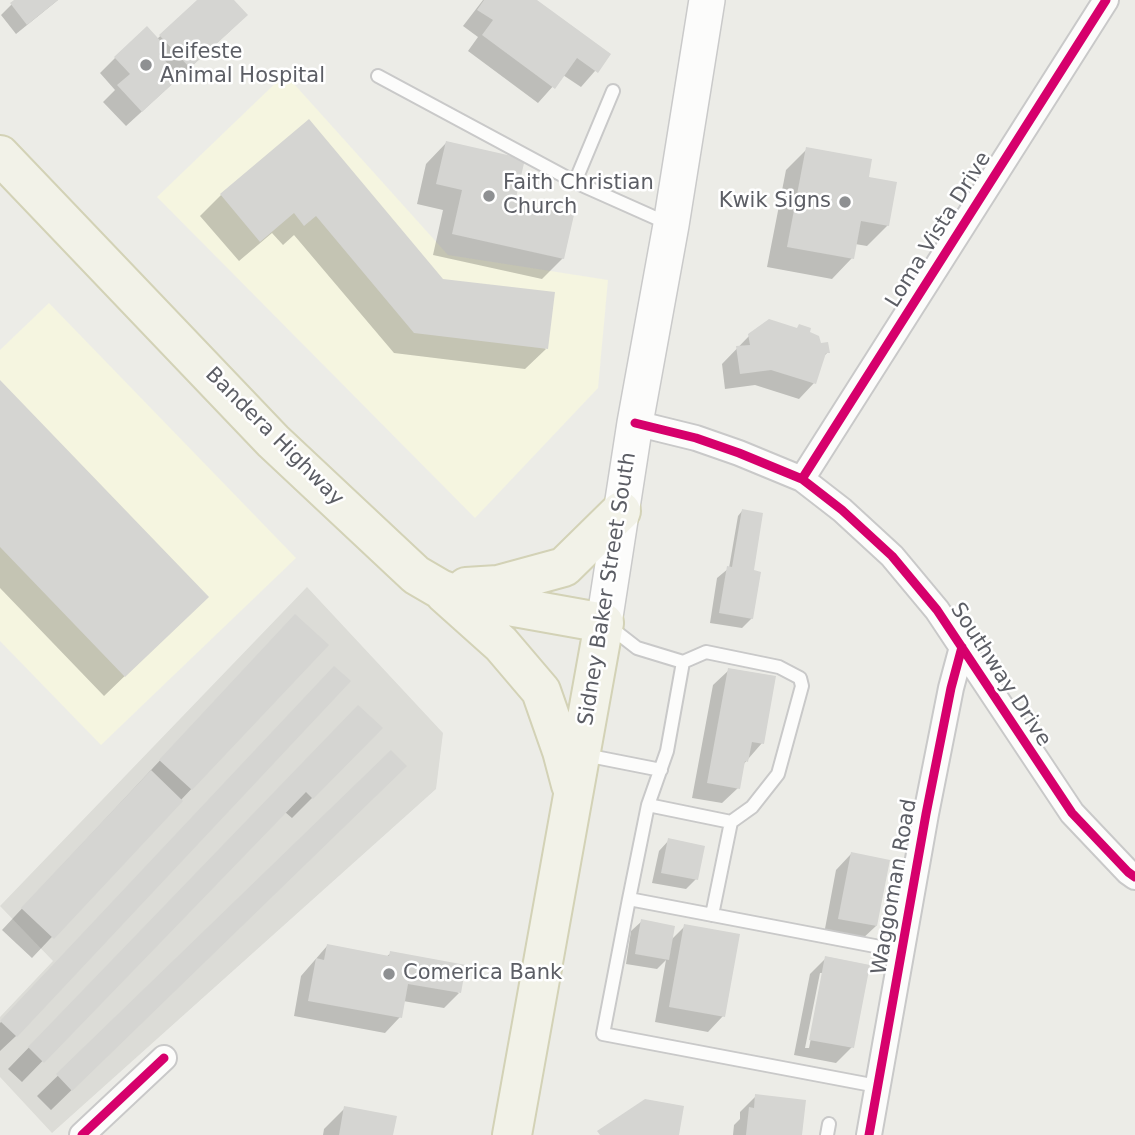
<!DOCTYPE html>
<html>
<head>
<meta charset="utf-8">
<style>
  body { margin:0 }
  canvas { display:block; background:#ecece7 }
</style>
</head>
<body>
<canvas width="1135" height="1135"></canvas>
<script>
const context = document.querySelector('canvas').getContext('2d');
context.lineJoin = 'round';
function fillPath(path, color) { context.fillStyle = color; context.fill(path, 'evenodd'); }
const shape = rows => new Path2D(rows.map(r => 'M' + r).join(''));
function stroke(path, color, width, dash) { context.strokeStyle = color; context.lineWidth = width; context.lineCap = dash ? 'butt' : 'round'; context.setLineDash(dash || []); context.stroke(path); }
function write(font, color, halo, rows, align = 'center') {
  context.font = font + ' "DejaVu Sans",sans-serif'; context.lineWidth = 5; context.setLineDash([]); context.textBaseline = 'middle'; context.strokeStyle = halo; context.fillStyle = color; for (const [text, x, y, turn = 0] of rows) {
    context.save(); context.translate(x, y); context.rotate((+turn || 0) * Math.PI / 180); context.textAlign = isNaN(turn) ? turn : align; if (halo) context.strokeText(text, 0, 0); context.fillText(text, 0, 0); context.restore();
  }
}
fillPath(shape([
  [285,74,448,255,608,280,598,388,475,518,157,197],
  [49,303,296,558,101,745,0,641,0,350]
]), '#f5f5e0');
fillPath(shape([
  [307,587,443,733,436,789,52,1133,0,1077,0,1017,53,961,0,906]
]), '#dcdcd7');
fillPath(shape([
  [16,0,58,0,16,34,1,15],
  [200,0,231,0,230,31,126,126,103,102,115,90,100,73,115,58,157,39],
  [483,0,534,0,609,55,581,87,563,75,538,103,468,51,478,37,463,26],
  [309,122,442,280,546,349,525,369,394,353,294,235,283,245,272,233,239,261,200,216,221,195],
  [446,143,513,203,563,258,542,279,433,255,443,210,417,204,426,164],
  [807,149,867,179,888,225,867,246,855,244,852,258,832,279,767,267,786,170],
  [807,334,828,352,822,358,814,383,799,399,755,385,725,389,722,364,750,335],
  [0,382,186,617,104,696,0,588],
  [742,511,752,569,752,618,742,628,710,623,717,578,729,568,738,516],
  [275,637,326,646,32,958,2,930],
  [729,670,762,743,742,766,738,788,722,803,692,798,713,685],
  [314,689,16,1036,0,1051,0,1023],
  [338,728,312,798,292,818,285,812,22,1082,8,1069],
  [391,752,384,787,51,1110,37,1096],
  [669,840,696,879,686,889,652,883,659,851],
  [851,854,876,926,860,941,824,934,836,870],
  [642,921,671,940,685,926,723,1016,708,1032,655,1022,666,960,657,969,626,964,631,931],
  [327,946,386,957,391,953,459,993,444,1008,403,1001,400,1017,385,1033,294,1016,301,976],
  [826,958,852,1047,836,1063,794,1055,810,974],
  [820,973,824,973,809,1048,805,1048],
  [756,1096,801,1135,733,1135,734,1125,740,1119,740,1112],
  [345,1108,391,1135,323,1135,324,1129]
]), '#0003');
fillPath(shape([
  [14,0,58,0,27,25,10,3],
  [197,0,234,0,248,15,190,68,159,35],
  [484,0,537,0,611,54,598,73,577,58,555,89,482,35,493,20,477,10],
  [147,26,166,47,159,54,180,77,142,112,117,85,130,74,114,57],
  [309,119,443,279,555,292,548,349,414,333,316,216,304,226,294,213,260,242,220,194],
  [446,141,525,159,515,202,574,215,564,259,452,234,462,190,436,184],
  [806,147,872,159,869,177,897,182,889,226,861,221,854,259,787,247],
  [769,319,797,328,799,324,811,328,810,332,819,336,821,343,828,342,830,353,826,353,816,384,771,370,740,374,736,346,750,345,748,334],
  [0,380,209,597,125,677,0,547],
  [742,509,763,513,754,570,761,572,753,619,719,613,727,566,732,567],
  [295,614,329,645,192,790,159,760],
  [334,666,351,681,17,1037,0,1021],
  [728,668,776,676,764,744,752,742,748,762,745,761,740,789,707,783],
  [358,705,383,728,313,799,306,792,44,1063,28,1047],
  [391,750,407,766,72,1091,56,1074],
  [151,770,183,801,54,939,21,908],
  [668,838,705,846,698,880,661,873],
  [851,852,890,860,877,926,838,919],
  [641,919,675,926,669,960,635,954],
  [684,924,740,934,725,1017,669,1007],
  [327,944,389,956,390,951,466,965,461,993,408,984,402,1018,308,1001,316,958,324,960],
  [825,956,870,965,854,1048,809,1040],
  [755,1094,806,1100,802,1135,746,1135,749,1107,754,1108],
  [645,1099,684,1106,679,1135,600,1135,597,1131],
  [344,1106,397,1116,393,1135,339,1135]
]), '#d5d5d2');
const lane = shape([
  [378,76,575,182,667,223],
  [575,182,613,91],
  [610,627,637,648,683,662,667,751,648,805],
  [683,662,706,652,779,667,800,678,802,686,778,774,752,807,731,822],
  [585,755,661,770],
  [629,899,648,805,731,822,712,915],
  [877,1086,603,1034,629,899,901,951],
  [827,1135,829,1124]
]);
const street = shape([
  [635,423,696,438,739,453,802,479,842,510,892,556,937,610,1072,813,1128,872,1135,877],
  [802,479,1106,0],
  [82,1135,164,1058],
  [869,1135,926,814,951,688,962,647]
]);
const secondary = shape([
  [604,623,635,423,671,225,707,0]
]);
const primary = shape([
  [0,155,273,441,416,575,440,589,464,598,604,623,512,1135],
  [466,587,498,585,564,567,621,511],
  [444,593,501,644,541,691,562,751,571,785]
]);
stroke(lane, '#c9c9c9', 16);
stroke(street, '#c9c9c9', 28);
stroke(secondary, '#cacaca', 38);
stroke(primary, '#d3d2b6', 42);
stroke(lane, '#fcfcfb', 12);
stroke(street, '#fcfcfb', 24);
stroke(secondary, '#fcfcfb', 35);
stroke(primary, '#f2f2e8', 38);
stroke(shape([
  [635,423,696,438,739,453,802,479,842,510,892,556,937,610,1072,813,1128,872,1135,877],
  [802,479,1106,0],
  [82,1135,164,1058],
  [869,1135,926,814,951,688,962,647]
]), '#d6006c', 9);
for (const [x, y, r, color] of [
  [146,65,7,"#8e9092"],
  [489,196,7,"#8e9092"],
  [845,202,7,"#8e9092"],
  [389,974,7,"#8e9092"]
]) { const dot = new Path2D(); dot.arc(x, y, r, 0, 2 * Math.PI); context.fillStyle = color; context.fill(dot); stroke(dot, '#fff', 2.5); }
write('21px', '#5c5e65', '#fff', [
  ["Leifeste",160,53],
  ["Animal Hospital",160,77],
  ["Faith Christian",503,184],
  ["Church",503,208],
  ["Kwik Signs",831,202,"right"],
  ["Comerica Bank",403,974]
], 'left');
write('21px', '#5c5e65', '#fff', [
  ["Loma Vista Drive",939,230,-58],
  ["Bandera Highway",274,437,45],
  ["Sidney Baker Street South",608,589,-81],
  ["Southway Drive",1000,675,57],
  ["Waggoman Road",895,887,-80]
]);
</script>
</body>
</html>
